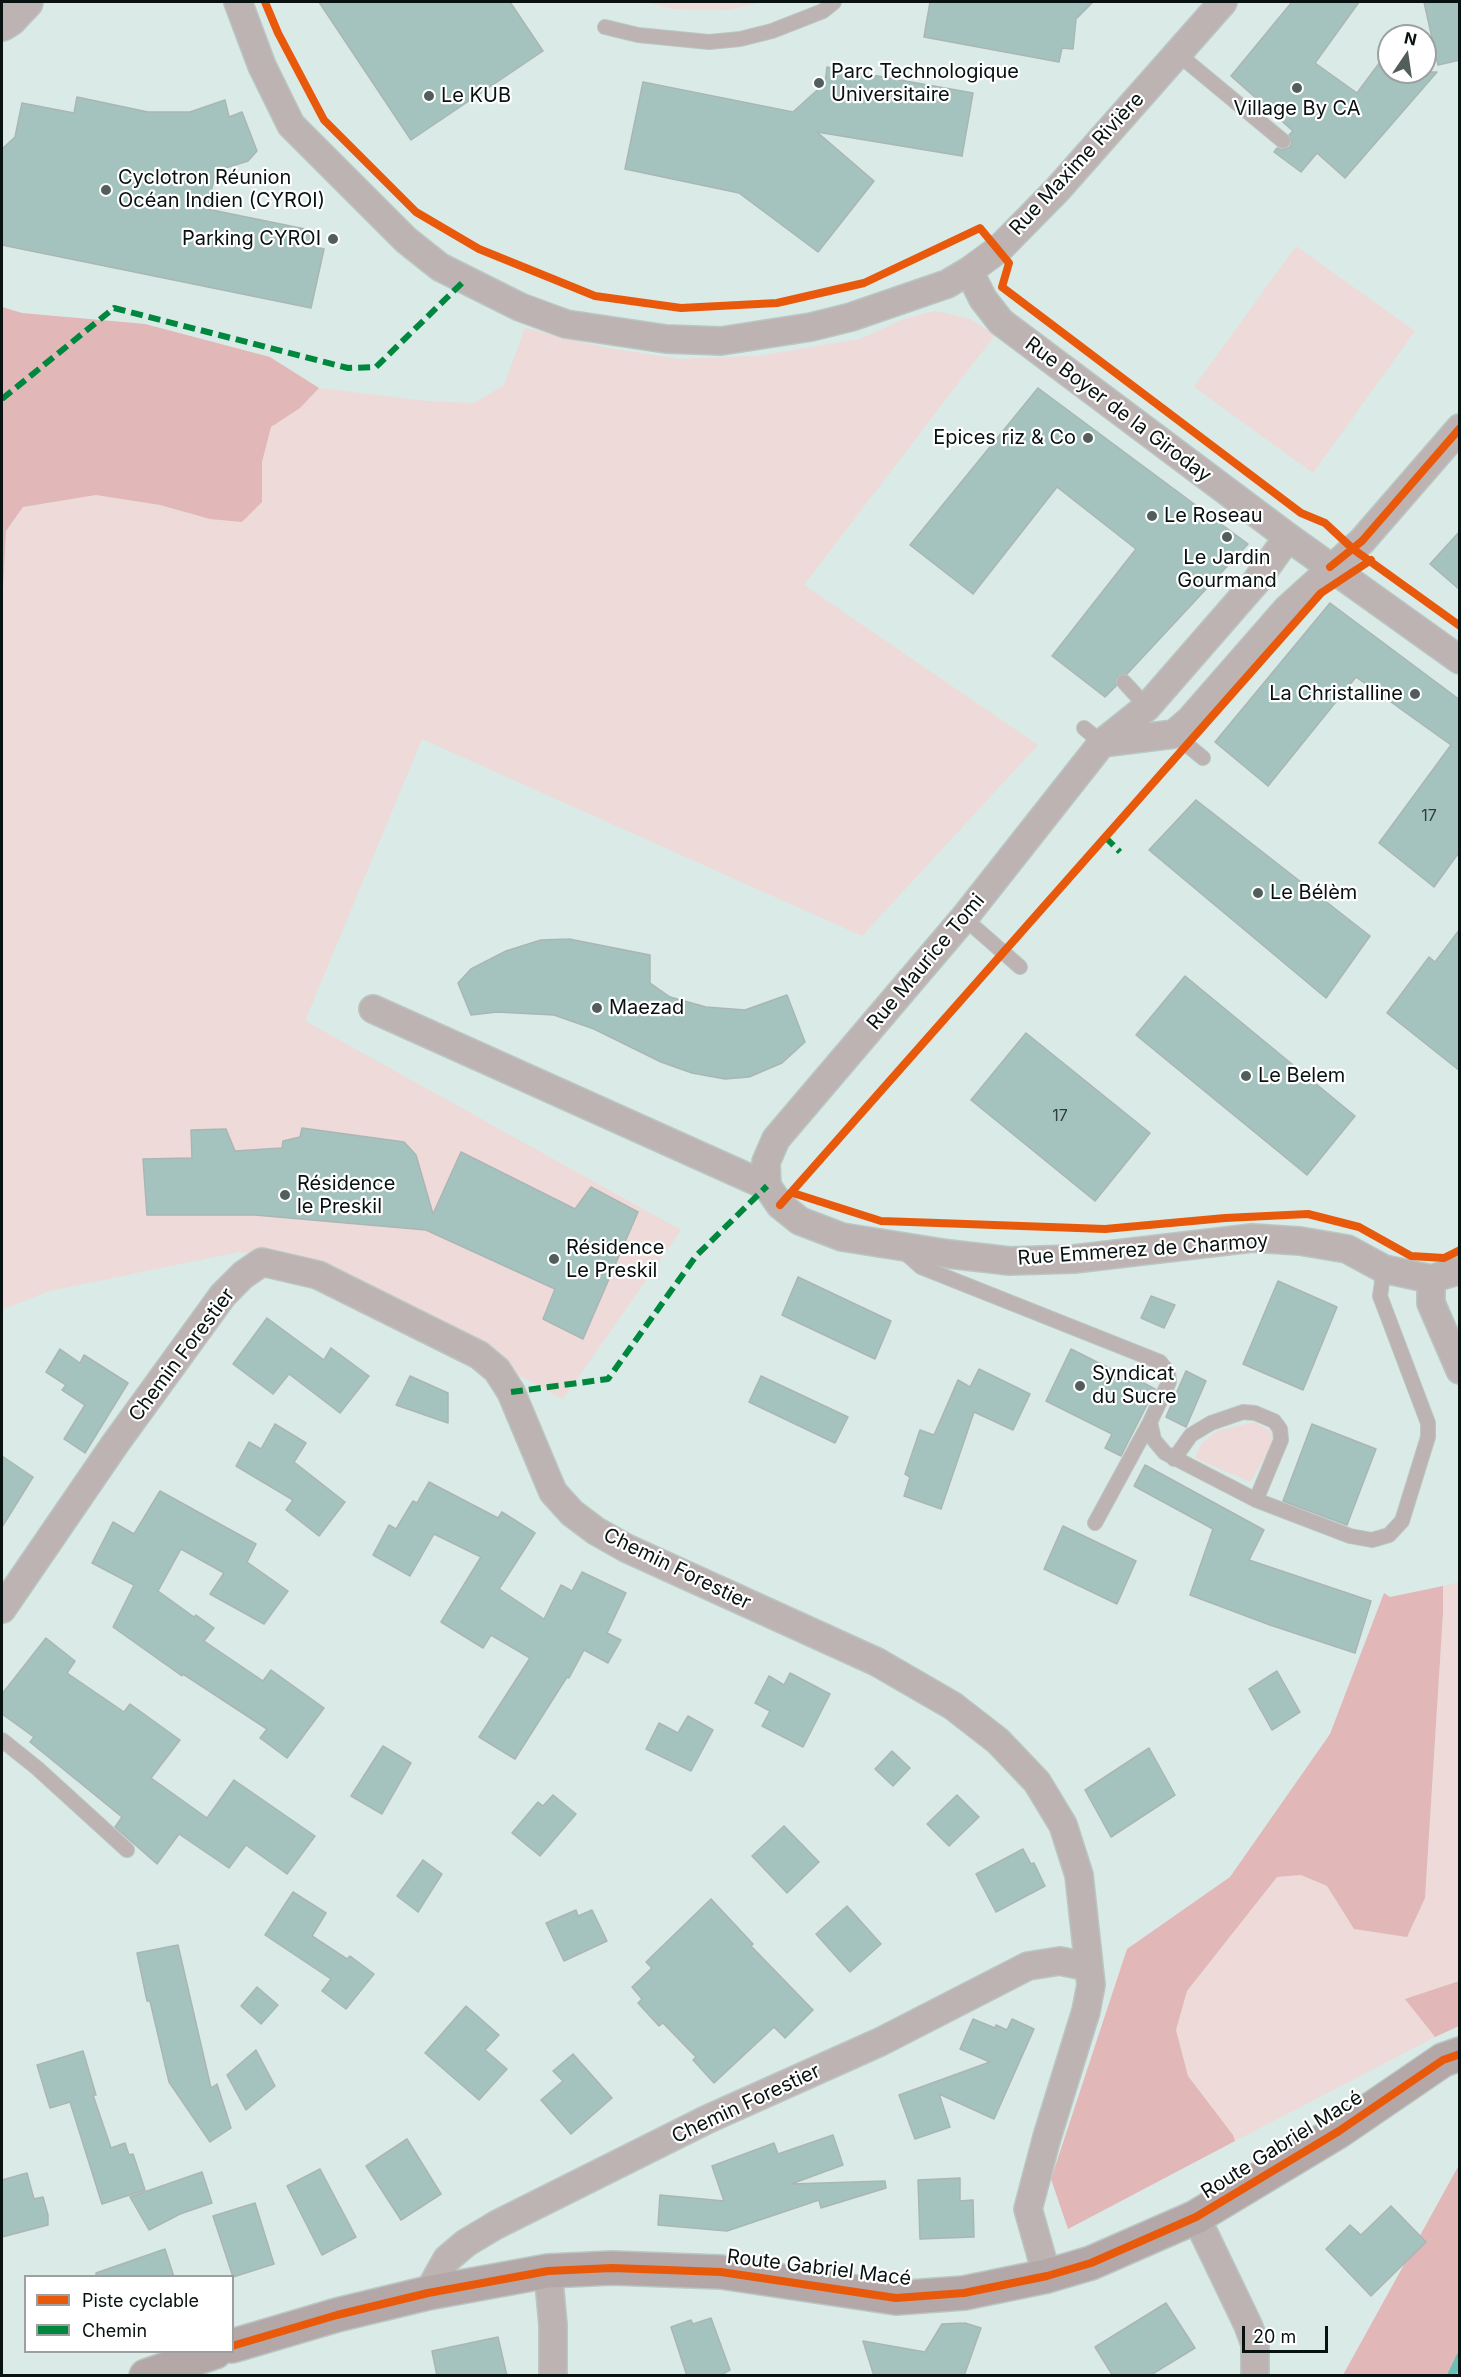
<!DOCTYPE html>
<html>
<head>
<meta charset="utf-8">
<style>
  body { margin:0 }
  #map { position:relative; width:1461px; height:2377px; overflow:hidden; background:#daeae7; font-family:Inter,sans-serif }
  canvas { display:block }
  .frame { position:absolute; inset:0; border:3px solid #081211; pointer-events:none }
  .legend { position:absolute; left:24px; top:2275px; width:210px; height:78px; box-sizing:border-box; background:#fff; border:2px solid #9ca0a0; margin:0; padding:8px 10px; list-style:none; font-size:18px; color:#081211 }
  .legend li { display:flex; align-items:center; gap:12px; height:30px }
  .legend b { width:30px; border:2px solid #9ca0a0 }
  .north { position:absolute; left:1377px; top:24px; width:60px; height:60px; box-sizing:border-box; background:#fff; border:2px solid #9ca0a0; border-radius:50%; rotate:13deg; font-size:16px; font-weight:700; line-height:24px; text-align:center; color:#081211 }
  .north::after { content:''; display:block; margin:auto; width:21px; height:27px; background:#525e5c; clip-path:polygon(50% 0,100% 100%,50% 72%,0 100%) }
  .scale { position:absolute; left:1242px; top:2326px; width:86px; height:27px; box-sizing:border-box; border:3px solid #081211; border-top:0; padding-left:8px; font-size:18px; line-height:21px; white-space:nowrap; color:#081211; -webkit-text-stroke:4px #fff; paint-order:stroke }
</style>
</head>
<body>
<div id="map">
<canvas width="1461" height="2377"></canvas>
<div class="frame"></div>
<ul class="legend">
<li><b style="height:8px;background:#e8590c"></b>Piste cyclable</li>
<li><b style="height:8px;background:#00873e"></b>Chemin</li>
</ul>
<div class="north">N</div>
<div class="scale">20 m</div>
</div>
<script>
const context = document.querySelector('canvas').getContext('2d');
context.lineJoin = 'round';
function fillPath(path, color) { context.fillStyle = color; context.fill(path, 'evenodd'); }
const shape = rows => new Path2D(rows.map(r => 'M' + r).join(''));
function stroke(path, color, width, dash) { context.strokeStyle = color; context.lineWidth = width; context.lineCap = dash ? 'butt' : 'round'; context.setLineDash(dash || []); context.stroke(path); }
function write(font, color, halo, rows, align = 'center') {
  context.font = font + ' Inter,sans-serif'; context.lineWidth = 4.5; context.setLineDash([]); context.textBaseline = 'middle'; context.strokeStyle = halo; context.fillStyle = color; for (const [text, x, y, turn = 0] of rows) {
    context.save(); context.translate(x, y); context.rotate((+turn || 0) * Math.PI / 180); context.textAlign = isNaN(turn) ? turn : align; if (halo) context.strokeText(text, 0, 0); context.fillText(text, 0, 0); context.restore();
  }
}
fillPath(shape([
  [646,2,763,2,729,10,673,9],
  [1296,246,1415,331,1313,473,1194,387],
  [936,311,970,319,995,335,804,585,1038,745,862,936,422,739,305,1021,681,1230,563,1399,319,1267,239,1252,49,1291,2,1310,2,610,6,531,23,507,96,495,160,505,210,519,262,502,262,462,271,427,300,408,319,388,426,401,474,403,504,385,525,328,608,348,680,359,758,356,860,339,904,319],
  [1254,1422,1271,1431,1273,1444,1250,1482,1195,1458,1201,1444,1217,1431],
  [1459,1582,1459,1981,1406,1999,1435,2037,1235,2141,1233,2135,1188,2076,1176,2030,1187,1991,1277,1877,1301,1875,1327,1886,1354,1929,1425,1898,1443,1613,1443,1586]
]), '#eedad9');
fillPath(shape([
  [2,307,22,313,145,324,270,357,319,388,300,408,271,427,262,462,262,502,242,522,210,519,160,505,96,495,23,507,6,531,2,610],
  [1443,1586,1443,1613,1425,1898,1407,1937,1354,1929,1327,1886,1301,1875,1277,1877,1187,1991,1176,2030,1188,2076,1233,2135,1235,2141,1068,2229,1051,2179,1127,1949,1230,1877,1330,1734,1384,1593,1390,1597],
  [1459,1981,1459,2026,1435,2037,1405,1999],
  [1459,2165,1459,2375,1343,2375]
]), '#e1b7b8');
stroke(shape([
  [1451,2376,1460,2357]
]), '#68c1b5', 8);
const building = shape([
  [319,2,510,2,543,51,411,140,319,2],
  [930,2,1093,2,1076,19,1073,49,1062,48,1059,62,924,37,930,2],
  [1292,2,1359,2,1315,63,1357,93,1389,50,1389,72,1437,72,1345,178,1317,153,1301,172,1274,152,1277,148,1282,150,1290,147,1292,142,1289,135,1293,131,1231,76,1292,2],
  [1424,2,1460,2,1460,60,1438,65,1424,2],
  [827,67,973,93,962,156,817,132,874,181,818,252,739,193,625,169,643,82,793,112,825,83,827,67],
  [77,97,148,112,190,112,225,100,229,117,242,112,257,151,248,161,216,171,207,209,315,231,312,246,324,249,311,308,2,245,2,149,15,137,22,103,74,113,77,97],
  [1038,388,1248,544,1127,674,1118,676,1116,686,1105,697,1052,656,1136,549,1057,487,973,594,910,545,1038,388],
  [1460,531,1460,590,1430,564,1460,531],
  [1330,603,1460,700,1460,851,1434,887,1379,843,1451,745,1356,677,1268,786,1215,742,1330,603],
  [1196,800,1370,936,1326,998,1149,850,1196,800],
  [1460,929,1460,1071,1387,1013,1429,957,1435,962,1460,929],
  [569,939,650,955,650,983,670,997,706,1007,745,1010,787,995,805,1042,782,1063,749,1077,725,1079,692,1073,661,1062,594,1029,554,1015,497,1012,471,1015,458,983,471,969,506,951,541,940,569,939],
  [1185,976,1355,1116,1307,1175,1136,1035,1185,976],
  [1026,1033,1150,1133,1095,1201,971,1100,1026,1033],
  [302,1128,404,1142,416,1155,433,1214,461,1152,575,1209,591,1187,638,1212,583,1339,543,1319,555,1289,426,1230,255,1215,147,1215,143,1159,192,1158,191,1130,226,1129,235,1151,282,1148,283,1141,300,1137,302,1128],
  [798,1277,891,1321,875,1359,782,1315,798,1277],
  [1278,1281,1337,1307,1303,1390,1243,1364,1278,1281],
  [1151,1296,1175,1305,1164,1328,1141,1318,1151,1296],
  [267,1318,324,1360,331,1348,369,1376,340,1413,289,1374,273,1394,233,1364,267,1318],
  [60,1349,80,1363,84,1355,128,1383,85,1453,64,1439,85,1405,62,1390,66,1385,46,1372,60,1349],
  [1071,1349,1135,1381,1136,1379,1155,1389,1121,1456,1105,1448,1112,1434,1046,1401,1071,1349],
  [979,1369,1030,1394,1013,1430,974,1412,941,1509,904,1496,910,1477,905,1474,920,1430,934,1435,958,1380,970,1387,979,1369],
  [1186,1371,1206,1381,1186,1427,1166,1417,1186,1371],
  [410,1376,448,1393,448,1423,396,1405,410,1376],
  [761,1376,848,1417,835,1443,749,1402,761,1376],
  [275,1424,306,1443,294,1462,345,1502,319,1536,286,1510,293,1500,236,1466,249,1442,261,1449,275,1424],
  [1312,1424,1376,1449,1347,1525,1283,1501,1312,1424],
  [2,1456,33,1477,2,1527,2,1456],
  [1145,1465,1264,1530,1249,1560,1371,1601,1355,1653,1270,1625,1190,1595,1213,1529,1134,1486,1145,1465],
  [429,1482,498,1518,502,1512,535,1533,499,1589,544,1619,561,1585,572,1591,582,1572,626,1593,607,1633,621,1640,608,1663,584,1650,569,1678,567,1677,515,1759,479,1737,530,1658,491,1635,483,1648,441,1622,481,1557,434,1534,410,1576,373,1555,389,1525,396,1529,413,1501,417,1503,429,1482],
  [160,1491,256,1544,247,1562,288,1591,264,1624,210,1594,224,1573,181,1549,158,1591,194,1617,196,1615,214,1628,204,1641,263,1681,271,1670,324,1708,287,1758,260,1738,267,1729,183,1674,182,1676,113,1627,134,1585,92,1563,113,1522,134,1534,160,1491],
  [1063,1526,1136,1561,1117,1604,1044,1569,1063,1526],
  [46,1638,75,1661,67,1673,124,1712,130,1704,180,1740,151,1778,207,1818,234,1780,315,1836,287,1874,246,1845,229,1868,179,1834,157,1864,115,1827,122,1817,30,1742,34,1737,2,1714,2,1694,46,1638],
  [1277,1671,1300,1712,1272,1730,1249,1689,1277,1671],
  [790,1673,830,1694,803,1747,762,1726,770,1711,755,1703,769,1676,784,1685,790,1673],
  [688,1716,713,1730,691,1771,646,1749,659,1723,678,1733,688,1716],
  [383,1746,411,1763,382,1814,351,1796,383,1746],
  [1149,1748,1175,1795,1111,1837,1085,1790,1149,1748],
  [892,1751,910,1768,893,1786,875,1769,892,1751],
  [553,1795,576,1814,540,1856,512,1833,538,1802,543,1806,553,1795],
  [957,1795,979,1817,949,1846,927,1824,957,1795],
  [784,1826,819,1862,787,1893,752,1856,784,1826],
  [1023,1849,1031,1864,1034,1863,1045,1886,996,1912,976,1874,1023,1849],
  [423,1860,442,1874,418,1912,397,1896,423,1860],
  [293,1892,326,1913,312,1936,347,1959,350,1956,374,1974,346,2009,322,1991,331,1979,265,1935,293,1892],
  [711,1899,753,1944,751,1946,813,2010,785,2038,774,2027,714,2083,693,2060,696,2057,663,2023,659,2026,638,2003,642,1999,632,1987,652,1968,646,1962,711,1899],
  [847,1906,881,1944,850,1972,816,1934,847,1906],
  [576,1910,578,1916,592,1910,607,1941,564,1961,546,1923,576,1910],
  [178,1945,211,2088,217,2084,231,2128,210,2142,169,2082,150,2001,147,2001,137,1953,178,1945],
  [257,1987,278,2005,261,2024,241,2006,257,1987],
  [466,2006,499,2035,485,2050,507,2069,479,2100,425,2053,466,2006],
  [973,2019,995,2028,996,2025,1007,2030,1012,2019,1034,2029,994,2119,939,2094,950,2127,915,2139,899,2095,990,2062,960,2049,973,2019],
  [256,2050,275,2086,246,2110,227,2075,256,2050],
  [83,2051,96,2095,93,2095,111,2148,125,2143,129,2155,133,2154,145,2190,102,2204,70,2102,50,2108,37,2065,83,2051],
  [573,2054,612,2098,571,2134,541,2100,563,2081,553,2071,573,2054],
  [833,2135,843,2165,791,2184,885,2181,886,2188,821,2208,819,2200,727,2231,658,2225,660,2195,724,2201,712,2166,774,2143,778,2154,833,2135],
  [407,2139,441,2194,401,2220,366,2166,407,2139],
  [320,2169,356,2237,322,2255,287,2186,320,2169],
  [202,2172,212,2203,180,2214,149,2230,130,2197,202,2172],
  [27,2173,34,2199,43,2197,48,2215,48,2225,2,2237,2,2180,27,2173],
  [960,2178,960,2201,973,2200,974,2237,920,2239,918,2180,960,2178],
  [255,2203,274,2264,233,2277,213,2216,255,2203],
  [1391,2206,1426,2242,1371,2296,1326,2249,1350,2225,1361,2235,1391,2206],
  [165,2249,174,2277,96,2277,96,2273,165,2249],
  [1166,2303,1195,2348,1149,2376,1113,2376,1095,2347,1166,2303],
  [711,2318,730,2370,719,2376,687,2376,671,2327,691,2320,693,2324,711,2318],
  [965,2323,981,2328,964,2376,874,2376,863,2341,925,2352,942,2324,965,2323],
  [498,2337,507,2376,437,2376,432,2351,498,2337]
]);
fillPath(building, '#a5c3be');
stroke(building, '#aab6b3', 1.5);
const service = shape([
  [605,27,638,35,709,42,740,39,772,31,823,11,834,2],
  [1178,54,1283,141],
  [1124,682,1147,707],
  [1084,728,1102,743],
  [1174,734,1203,758],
  [964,918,1020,967],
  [903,1251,921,1267,1160,1362,1168,1372,1169,1382,1150,1422,1154,1440,1165,1453,1256,1500,1350,1536,1372,1540,1389,1535,1402,1521,1428,1437,1428,1423,1380,1296,1384,1269],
  [1174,1459,1191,1435,1211,1423,1243,1412,1255,1413,1274,1421,1280,1429,1281,1440,1256,1500],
  [1095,1523,1150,1422],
  [2,1740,37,1768,127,1850]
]);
const minor = shape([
  [238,2,262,66,291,125,406,240,440,267,520,307,566,324,666,339,721,341,811,327,851,317,947,284,969,271,999,249,1057,190,1223,2],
  [969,271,983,299,1001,322,1288,537,1460,660],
  [1102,743,1174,734,1190,720,1287,609,1362,541,1460,428],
  [373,1009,767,1186],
  [767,1186,766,1162,776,1139,964,918,1102,743,1147,707,1255,583,1288,537],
  [767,1186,780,1205,800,1221,842,1237,949,1254,1010,1261,1074,1259,1252,1238,1300,1241,1347,1249,1384,1269,1431,1279,1460,1270],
  [1431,1279,1431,1303,1460,1370],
  [2,1609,115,1444,223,1295,243,1275,262,1262,318,1275,479,1355,497,1370,511,1392,553,1492,572,1513,596,1531,626,1548,877,1662,953,1706,998,1741,1037,1782,1063,1825,1079,1875,1091,1985,1086,2011,1047,2137,1028,2209,1047,2276],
  [1196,2217,1248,2325,1255,2344,1255,2376],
  [548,2271,553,2325,553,2376],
  [428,2293,447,2259,466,2243,496,2225,708,2119,880,2042,1028,1966,1060,1961,1089,1967]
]);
const tertiary = shape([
  [2,24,10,19,26,2]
]);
const secondary = shape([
  [232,2346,337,2315,428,2293,548,2271,612,2268,721,2272,896,2298,964,2293,1047,2276,1091,2263,1196,2217,1339,2131,1443,2060,1460,2054],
  [146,2376,215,2352]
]);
stroke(service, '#bac6c4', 16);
stroke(minor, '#bac6c4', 30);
stroke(tertiary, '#bac6c4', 36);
stroke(secondary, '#bac6c4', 36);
stroke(service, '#bcb3b2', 14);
stroke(minor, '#bcb3b2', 27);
stroke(tertiary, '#bcb3b2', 33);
stroke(secondary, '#b3a7a7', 33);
stroke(shape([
  [2,399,114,308,348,368,376,367,465,280],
  [1105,837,1120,852],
  [511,1392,608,1379,696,1256,767,1186]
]), '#00873e', 6, [12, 6]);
stroke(shape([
  [265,2,278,33,324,120,416,212,479,249,595,296,681,308,777,303,864,283,980,228,1009,263,1002,287,1301,513,1325,523,1353,549,1460,626],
  [1330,567,1362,541,1460,428],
  [793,1193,881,1221,966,1224,1105,1229,1225,1218,1308,1214,1359,1227,1411,1256,1444,1258,1460,1250],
  [780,1205,1321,593,1371,560],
  [232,2346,337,2315,428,2293,548,2271,612,2268,721,2272,896,2298,964,2293,1047,2276,1091,2263,1196,2217,1339,2131,1443,2060,1460,2054]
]), '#e8590c', 8);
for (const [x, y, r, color] of [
  [819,83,6,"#525e5c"],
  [1297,88,6,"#525e5c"],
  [429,96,6,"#525e5c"],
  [106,190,6,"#525e5c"],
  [333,239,6,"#525e5c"],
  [1088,438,6,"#525e5c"],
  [1152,516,6,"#525e5c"],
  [1227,537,6,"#525e5c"],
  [1415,694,6,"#525e5c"],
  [1258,893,6,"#525e5c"],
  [597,1008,6,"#525e5c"],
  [1246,1076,6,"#525e5c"],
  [285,1195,6,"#525e5c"],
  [554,1259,6,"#525e5c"],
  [1080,1386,6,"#525e5c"]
]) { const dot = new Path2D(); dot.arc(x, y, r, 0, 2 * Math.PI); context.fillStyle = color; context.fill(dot); stroke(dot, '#fff', 2); }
write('16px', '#2f3e3c', null, [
  ["17",1429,816],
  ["17",1060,1116]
]);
write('20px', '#081211', '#fff', [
  ["Parc Technologique",831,72],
  ["Universitaire",831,95],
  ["Le KUB",441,96],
  ["Village By CA",1297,109,"center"],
  ["Cyclotron Réunion",118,178],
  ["Océan Indien (CYROI)",118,201],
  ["Parking CYROI",321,239,"right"],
  ["Epices riz & Co",1076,438,"right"],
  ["Le Roseau",1164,516],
  ["Le Jardin",1227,558,"center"],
  ["Gourmand",1227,581,"center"],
  ["La Christalline",1403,694,"right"],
  ["Le Bélèm",1270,893],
  ["Maezad",609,1008],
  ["Le Belem",1258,1076],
  ["Résidence",297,1184],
  ["le Preskil",297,1207],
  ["Résidence",566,1248],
  ["Le Preskil",566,1271],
  ["Syndicat",1092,1374],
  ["du Sucre",1092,1397]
], 'left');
write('20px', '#081211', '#fff', [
  ["Rue Maxime Rivière",1077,164,-47],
  ["Rue Boyer de la Giroday",1118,410,37],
  ["Rue Maurice Tomi",926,962,-50],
  ["Rue Emmerez de Charmoy",1143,1250,-4],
  ["Chemin Forestier",182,1355,-53],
  ["Chemin Forestier",677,1569,26],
  ["Chemin Forestier",746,2104,-25],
  ["Route Gabriel Macé",1282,2145,-32],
  ["Route Gabriel Macé",819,2268,7]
]);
</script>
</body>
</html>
